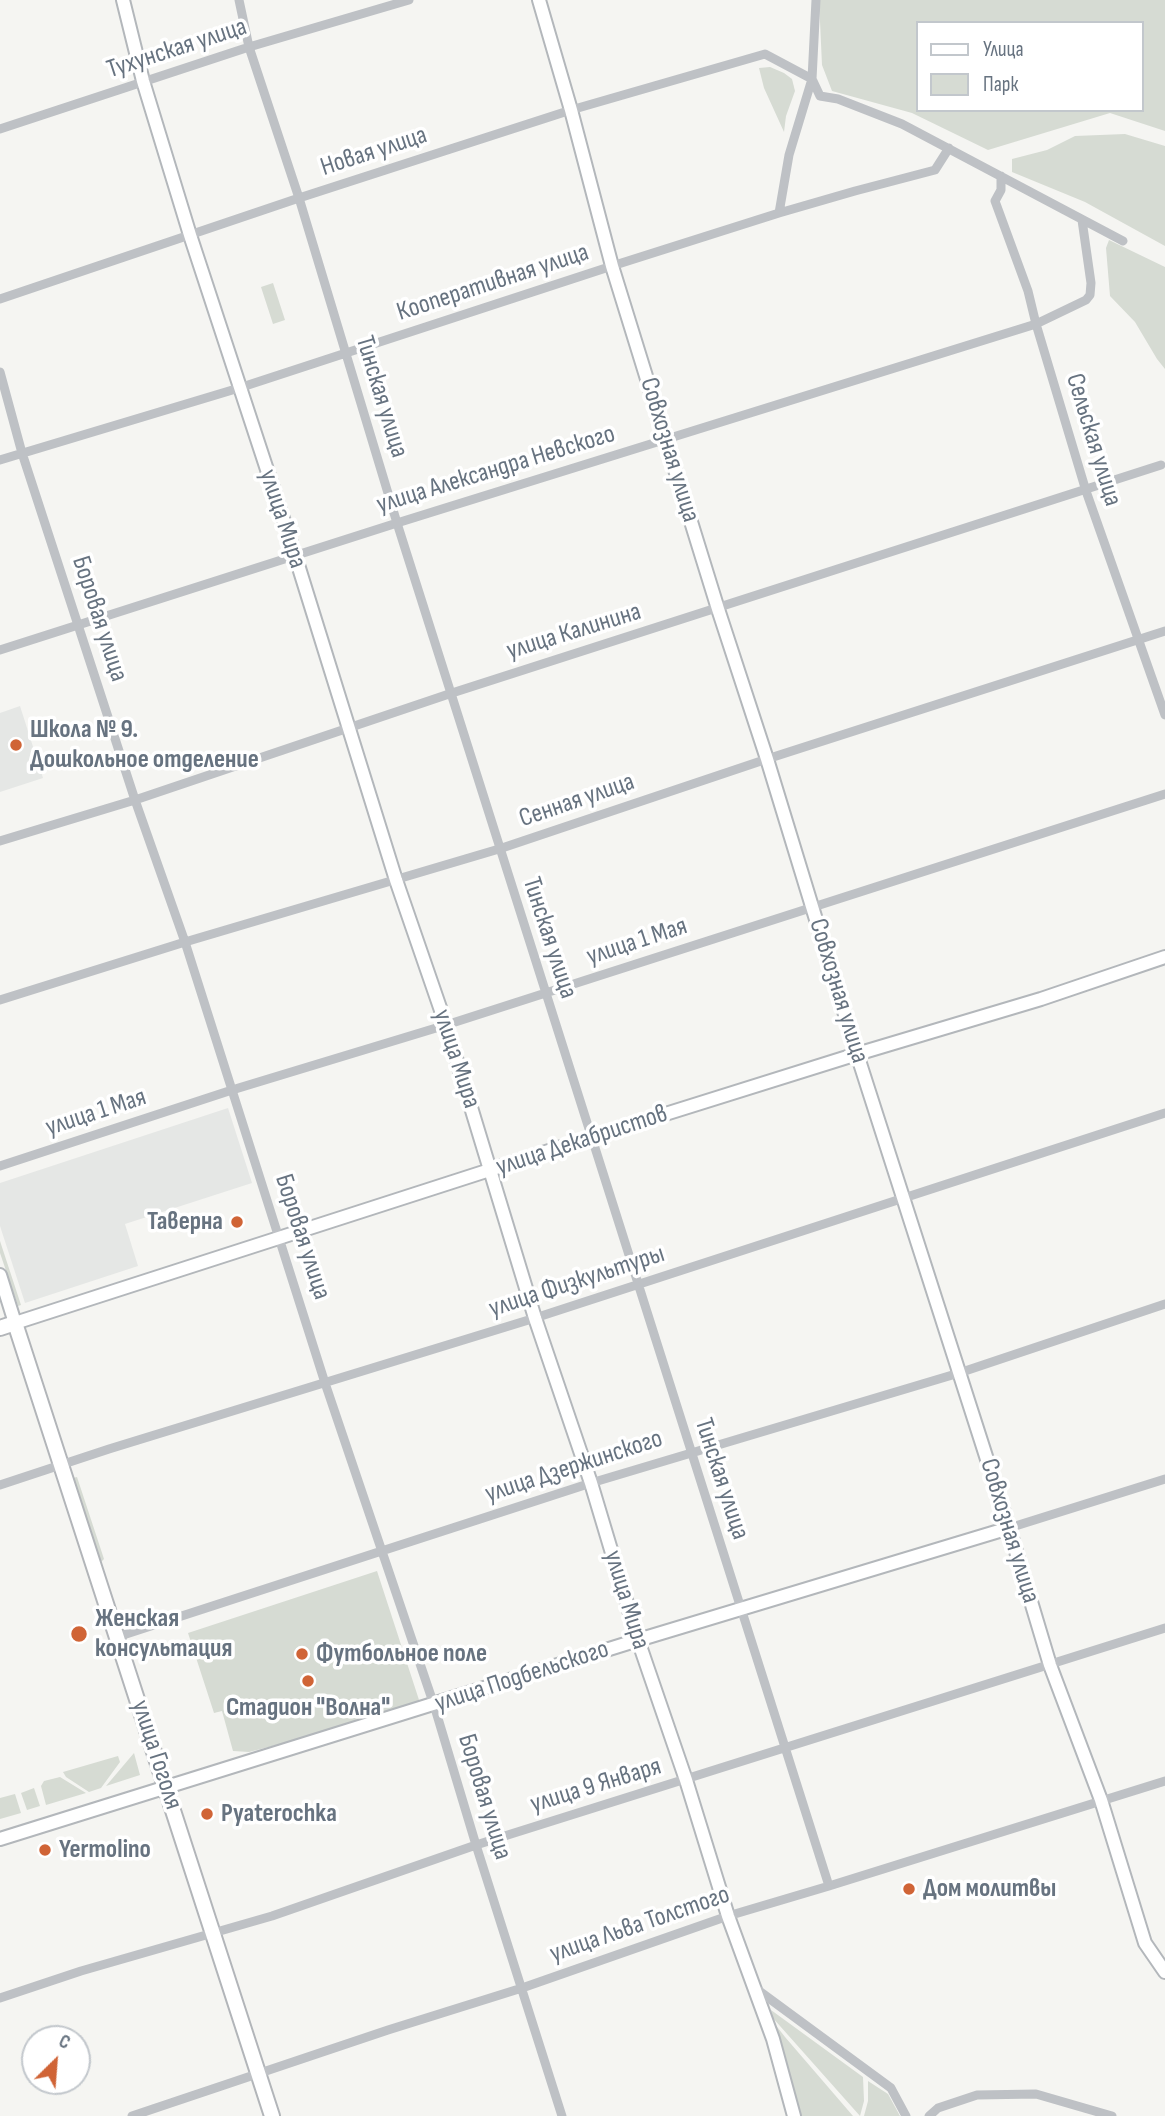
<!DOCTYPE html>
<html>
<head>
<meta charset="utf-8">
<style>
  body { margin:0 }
  #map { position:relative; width:1165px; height:2116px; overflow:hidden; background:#f5f5f2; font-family:"Sofia Sans Condensed",sans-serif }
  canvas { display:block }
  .legend { position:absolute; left:916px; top:21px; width:228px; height:91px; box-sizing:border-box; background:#fff; border:2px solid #c2c7cc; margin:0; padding:9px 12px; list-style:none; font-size:21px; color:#677380 }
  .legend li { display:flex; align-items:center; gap:14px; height:35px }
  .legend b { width:35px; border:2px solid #c2c7cc }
  .north { position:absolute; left:21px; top:2025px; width:70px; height:70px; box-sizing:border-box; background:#fff; border:2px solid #c2c7cc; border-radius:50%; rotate:25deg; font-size:19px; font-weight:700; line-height:28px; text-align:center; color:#677380 }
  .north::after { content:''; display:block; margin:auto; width:24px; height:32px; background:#d06436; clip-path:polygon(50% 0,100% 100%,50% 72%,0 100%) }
</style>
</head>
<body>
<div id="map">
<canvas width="1165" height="2116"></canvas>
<ul class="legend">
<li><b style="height:9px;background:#fff"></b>Улица</li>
<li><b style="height:19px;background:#d6dbd3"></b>Парк</li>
</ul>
<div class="north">С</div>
</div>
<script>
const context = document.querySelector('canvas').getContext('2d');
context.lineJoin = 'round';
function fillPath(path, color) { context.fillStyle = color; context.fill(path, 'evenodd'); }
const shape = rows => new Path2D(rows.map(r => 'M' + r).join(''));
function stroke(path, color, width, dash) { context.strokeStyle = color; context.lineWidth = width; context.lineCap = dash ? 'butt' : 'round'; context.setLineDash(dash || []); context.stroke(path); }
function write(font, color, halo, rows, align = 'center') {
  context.font = font + ' "Sofia Sans Condensed",sans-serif'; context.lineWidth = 7; context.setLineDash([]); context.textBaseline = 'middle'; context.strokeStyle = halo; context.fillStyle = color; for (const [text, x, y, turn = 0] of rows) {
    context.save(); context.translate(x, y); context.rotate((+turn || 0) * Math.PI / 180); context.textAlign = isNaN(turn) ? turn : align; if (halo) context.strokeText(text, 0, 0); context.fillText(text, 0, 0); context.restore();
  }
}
fillPath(shape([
  [20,706,43,778,0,792,0,713],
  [228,1108,252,1183,125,1224,138,1266,25,1303,0,1226,0,1183]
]), '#e5e7e5');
fillPath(shape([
  [819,0,1165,0,1165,131,1110,113,988,150,912,113,832,91,822,65],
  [918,23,1142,23,1142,110,918,110],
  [770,67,784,73,792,79,795,91,786,116,784,132,764,88,759,68],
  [1125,134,1165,146,1165,246,1085,202,1012,172,1012,159,1047,150,1075,136],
  [1109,240,1165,267,1165,369,1157,359,1135,322,1110,296,1106,248],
  [273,283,285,320,273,324,261,287],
  [0,1241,21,1305,18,1306,0,1253],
  [77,1477,104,1559,101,1562,73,1478],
  [377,1571,420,1703,284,1743,249,1752,233,1751,222,1711,214,1713,188,1633],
  [134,1753,140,1775,106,1786],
  [118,1756,120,1762,101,1788,89,1792,66,1777,63,1772],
  [60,1777,86,1793,46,1805,41,1786,44,1781],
  [34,1788,40,1806,27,1810,21,1793],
  [15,1794,21,1813,0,1819,0,1798],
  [771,2010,863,2077,864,2101,860,2116,772,2017],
  [771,2019,785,2037,853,2116,800,2116],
  [868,2081,888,2094,900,2116,864,2116,868,2101]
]), '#d6dbd3');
const secondary = shape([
  [123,0,143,81,190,235,295,555,396,880,446,1025,535,1318,591,1483,638,1640,686,1780,728,1916,773,2039,794,2116],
  [539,0,571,110,612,266,718,609,767,759,857,1054,1009,1528,1050,1665,1101,1800,1145,1943,1165,1972],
  [0,1275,15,1323,592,1137,857,1054,1041,999,1165,957],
  [0,1839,638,1640,1009,1528]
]);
const primary = shape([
  [0,1328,15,1323,272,2116]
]);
stroke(secondary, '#b3b7bb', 16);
stroke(primary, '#b2b5b9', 18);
stroke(shape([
  [239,0,249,47,299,198,397,523,829,1886],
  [0,129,249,47,409,0],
  [1001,176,1001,190,995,201,1028,291,1036,324,1086,491,1165,715],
  [779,213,789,155,812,79,816,0],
  [0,299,299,198,571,110,765,54,812,79,820,96,838,99,902,124,1123,241],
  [0,372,22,453,135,800,185,942,325,1383,434,1705,476,1845,562,2116],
  [0,460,239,388,612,266,779,213,855,191,935,170,949,148],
  [0,650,397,523,1036,324,1086,300,1090,295,1091,283,1082,220],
  [0,841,135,800,452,693,1161,465],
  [0,1000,185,942,499,849,767,759,1165,631],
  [0,1166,232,1090,446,1025,1165,794],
  [0,1485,109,1449,535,1318,1165,1113],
  [1009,1528,1165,1479],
  [117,1637,591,1483,959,1373,1165,1304],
  [755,1988,891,2088,906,2116],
  [0,1998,81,1971,272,1916,476,1845,1165,1628],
  [132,2116,388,2030,522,1988,728,1916,829,1886,1165,1781],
  [929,2116,938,2108,977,2095,1036,2094,1112,2116]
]), '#bec1c5', 9);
stroke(secondary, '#fff', 12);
stroke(primary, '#fff', 14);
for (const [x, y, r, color] of [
  [16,745,7,"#d06436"],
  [237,1222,7,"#d06436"],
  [79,1634,9,"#d06436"],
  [302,1654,7,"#d06436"],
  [308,1681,7,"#d06436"],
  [207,1814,7,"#d06436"],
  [45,1850,7,"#d06436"],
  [909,1889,7,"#d06436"]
]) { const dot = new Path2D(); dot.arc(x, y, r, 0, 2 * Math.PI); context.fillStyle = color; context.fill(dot); stroke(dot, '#fff', 2.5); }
write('26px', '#677380', '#fff', [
  ["Тухунская улица",177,49,-18],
  ["Новая улица",374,152,-18],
  ["Кооперативная улица",493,283,-18],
  ["Тинская улица",381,397,73],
  ["Сельская улица",1093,440,73],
  ["Совхозная улица",669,450,73],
  ["улица Александра Невского",496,470,-17],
  ["улица Мира",282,519,72],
  ["Боровая улица",99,619,72],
  ["улица Калинина",574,632,-17],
  ["Сенная улица",577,801,-19],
  ["Тинская улица",549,938,72],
  ["улица 1 Мая",637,942,-18],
  ["Совхозная улица",838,991,73],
  ["улица Мира",456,1059,72],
  ["улица 1 Мая",96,1113,-18],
  ["улица Декабристов",582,1141,-18],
  ["Боровая улица",302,1237,72],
  ["улица Физкультуры",577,1282,-18],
  ["улица Дзержинского",574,1467,-18],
  ["Тинская улица",721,1479,72],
  ["Совхозная улица",1009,1531,73],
  ["улица Мира",626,1600,73],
  ["улица Подбельского",522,1677,-18],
  ["улица Гоголя",156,1755,72],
  ["улица 9 Января",596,1786,-17],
  ["Боровая улица",484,1797,73],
  ["улица Льва Толстого",640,1925,-19]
]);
write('bold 26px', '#677380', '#fff', [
  ["Школа № 9.",30,730],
  ["Дошкольное отделение",30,760],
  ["Таверна",223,1222,"right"],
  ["Женская",95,1619],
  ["консультация",95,1649],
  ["Футбольное поле",316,1654],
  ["Стадион \"Волна\"",308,1708,"center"],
  ["Pyaterochka",221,1814],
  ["Yermolino",59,1850],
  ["Дом молитвы",923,1889]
], 'left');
</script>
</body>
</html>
